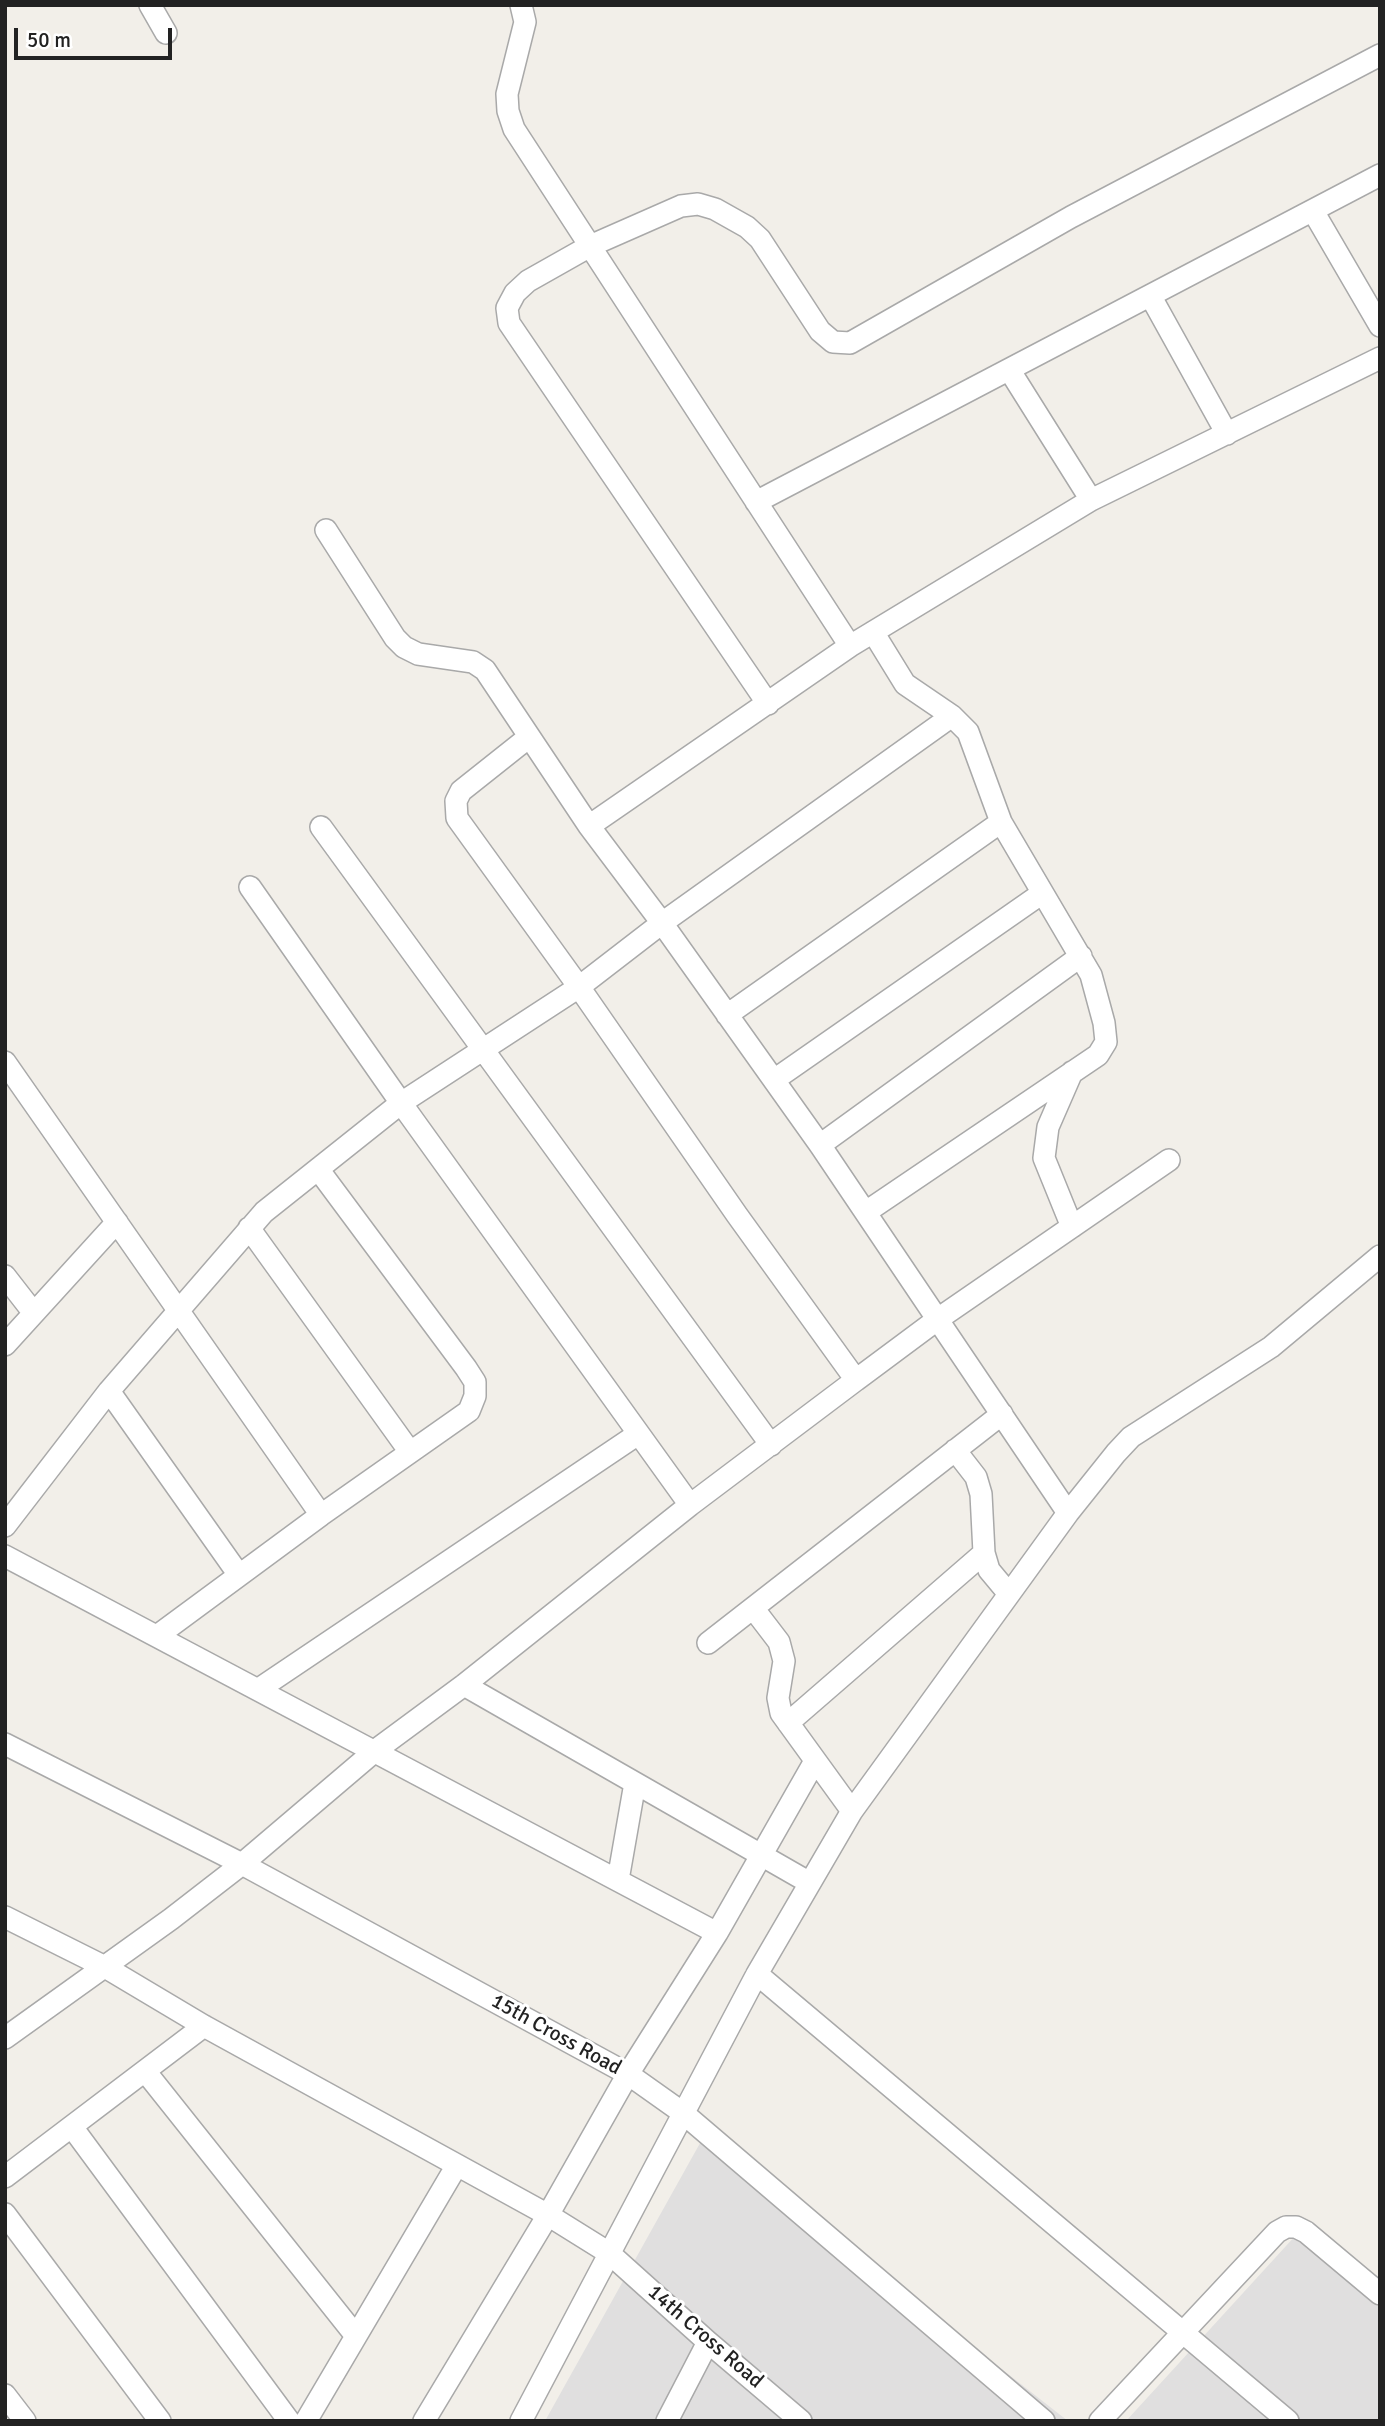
<!DOCTYPE html>
<html>
<head>
<meta charset="utf-8">
<style>
  body { margin:0 }
  #map { position:relative; width:1385px; height:2426px; overflow:hidden; background:#f2efe9; font-family:Signika,sans-serif }
  canvas { display:block }
  .frame { position:absolute; inset:0; border:7px solid #222; pointer-events:none }
  .scale { position:absolute; left:14px; top:28px; width:158px; height:32px; box-sizing:border-box; border:4px solid #222; border-top:0; padding-left:9px; font-size:21px; line-height:24px; white-space:nowrap; color:#222; -webkit-text-stroke:5px #fff; paint-order:stroke }
</style>
</head>
<body>
<div id="map">
<canvas width="1385" height="2426"></canvas>
<div class="frame"></div>
<div class="scale">50 m</div>
</div>
<script>
const context = document.querySelector('canvas').getContext('2d');
context.lineJoin = 'round';
function fillPath(path, color) { context.fillStyle = color; context.fill(path, 'evenodd'); }
const shape = rows => new Path2D(rows.map(r => 'M' + r).join(''));
function stroke(path, color, width, dash) { context.strokeStyle = color; context.lineWidth = width; context.lineCap = dash ? 'butt' : 'round'; context.setLineDash(dash || []); context.stroke(path); }
function write(font, color, halo, rows, align = 'center') {
  context.font = font + ' Signika,sans-serif'; context.lineWidth = 6; context.setLineDash([]); context.textBaseline = 'middle'; context.strokeStyle = halo; context.fillStyle = color; for (const [text, x, y, turn = 0] of rows) {
    context.save(); context.translate(x, y); context.rotate((+turn || 0) * Math.PI / 180); context.textAlign = isNaN(turn) ? turn : align; if (halo) context.strokeText(text, 0, 0); context.fillText(text, 0, 0); context.restore();
  }
}
fillPath(shape([
  [704,2136,1068,2421,545,2421],
  [1307,2223,1380,2291,1380,2421,1126,2421]
]), '#e0dfdf');
const street = shape([
  [150,5,166,33],
  [521,5,525,22,507,94,508,111,514,129,850,646],
  [1313,211,1380,326],
  [1151,297,1227,434],
  [1010,371,1091,500],
  [756,502,1380,175],
  [326,530,395,638,404,647,418,654,473,662,485,670,589,826,662,923,820,1145,1068,1513,852,1811,757,1974,521,2421],
  [768,704,509,323,507,308,515,293,528,281,590,246,681,206,698,204,715,209,747,227,760,239,820,331,833,342,850,343,1071,217,1380,55],
  [529,737,461,791,456,801,457,818,579,987,737,1215,856,1380,938,1319,1169,1160],
  [589,826,850,646,1091,500,1380,358],
  [321,827,771,1445],
  [727,1015,1001,822],
  [5,1062,321,1515],
  [774,1080,1041,894],
  [820,1145,1081,956],
  [866,1212,1098,1055,1106,1042,1104,1023,1091,975,1001,822,968,732,952,716,905,684,873,632],
  [1072,1227,1044,1158,1048,1127,1072,1072],
  [249,1228,410,1452],
  [5,1276,33,1312],
  [5,1345,117,1222],
  [109,1391,239,1575],
  [955,1450,976,1477,981,1494,984,1553,989,1570,1009,1594],
  [690,1505,401,1103,579,987,662,923,952,716],
  [1068,1513,1116,1453,1131,1437,1271,1347,1380,1256],
  [5,1526,109,1391,264,1212,401,1103,250,887],
  [5,1556,717,1933],
  [753,1608,779,1642,784,1661,778,1698,781,1713,852,1811],
  [157,1636,321,1515,469,1411,475,1396,475,1382,466,1368,318,1169],
  [708,1643,1002,1414],
  [464,1685,810,1883],
  [259,1689,638,1434],
  [788,1723,984,1553],
  [5,1744,242,1864,628,2074,683,2113,1044,2421],
  [618,1880,635,1783],
  [5,1917,105,1967,204,2026,548,2215,609,2253,708,2342,801,2421],
  [757,1974,1288,2421],
  [5,2038,171,1919,242,1864,376,1750,464,1685,690,1505,856,1380],
  [145,2071,356,2336],
  [72,2127,289,2421],
  [5,2177,204,2026],
  [5,2214,160,2421],
  [5,2395,25,2421],
  [306,2421,457,2165],
  [424,2421,548,2215,628,2074,717,1933,815,1761],
  [667,2421,708,2342],
  [1100,2421,1277,2232,1286,2227,1296,2227,1306,2232,1380,2294]
]);
stroke(street, '#a9a9a9', 24);
stroke(street, '#fff', 21);
write('21px', '#222', '#fff', [
  ["15th Cross Road",556,2035,29],
  ["14th Cross Road",705,2337,41]
]);
</script>
</body>
</html>
